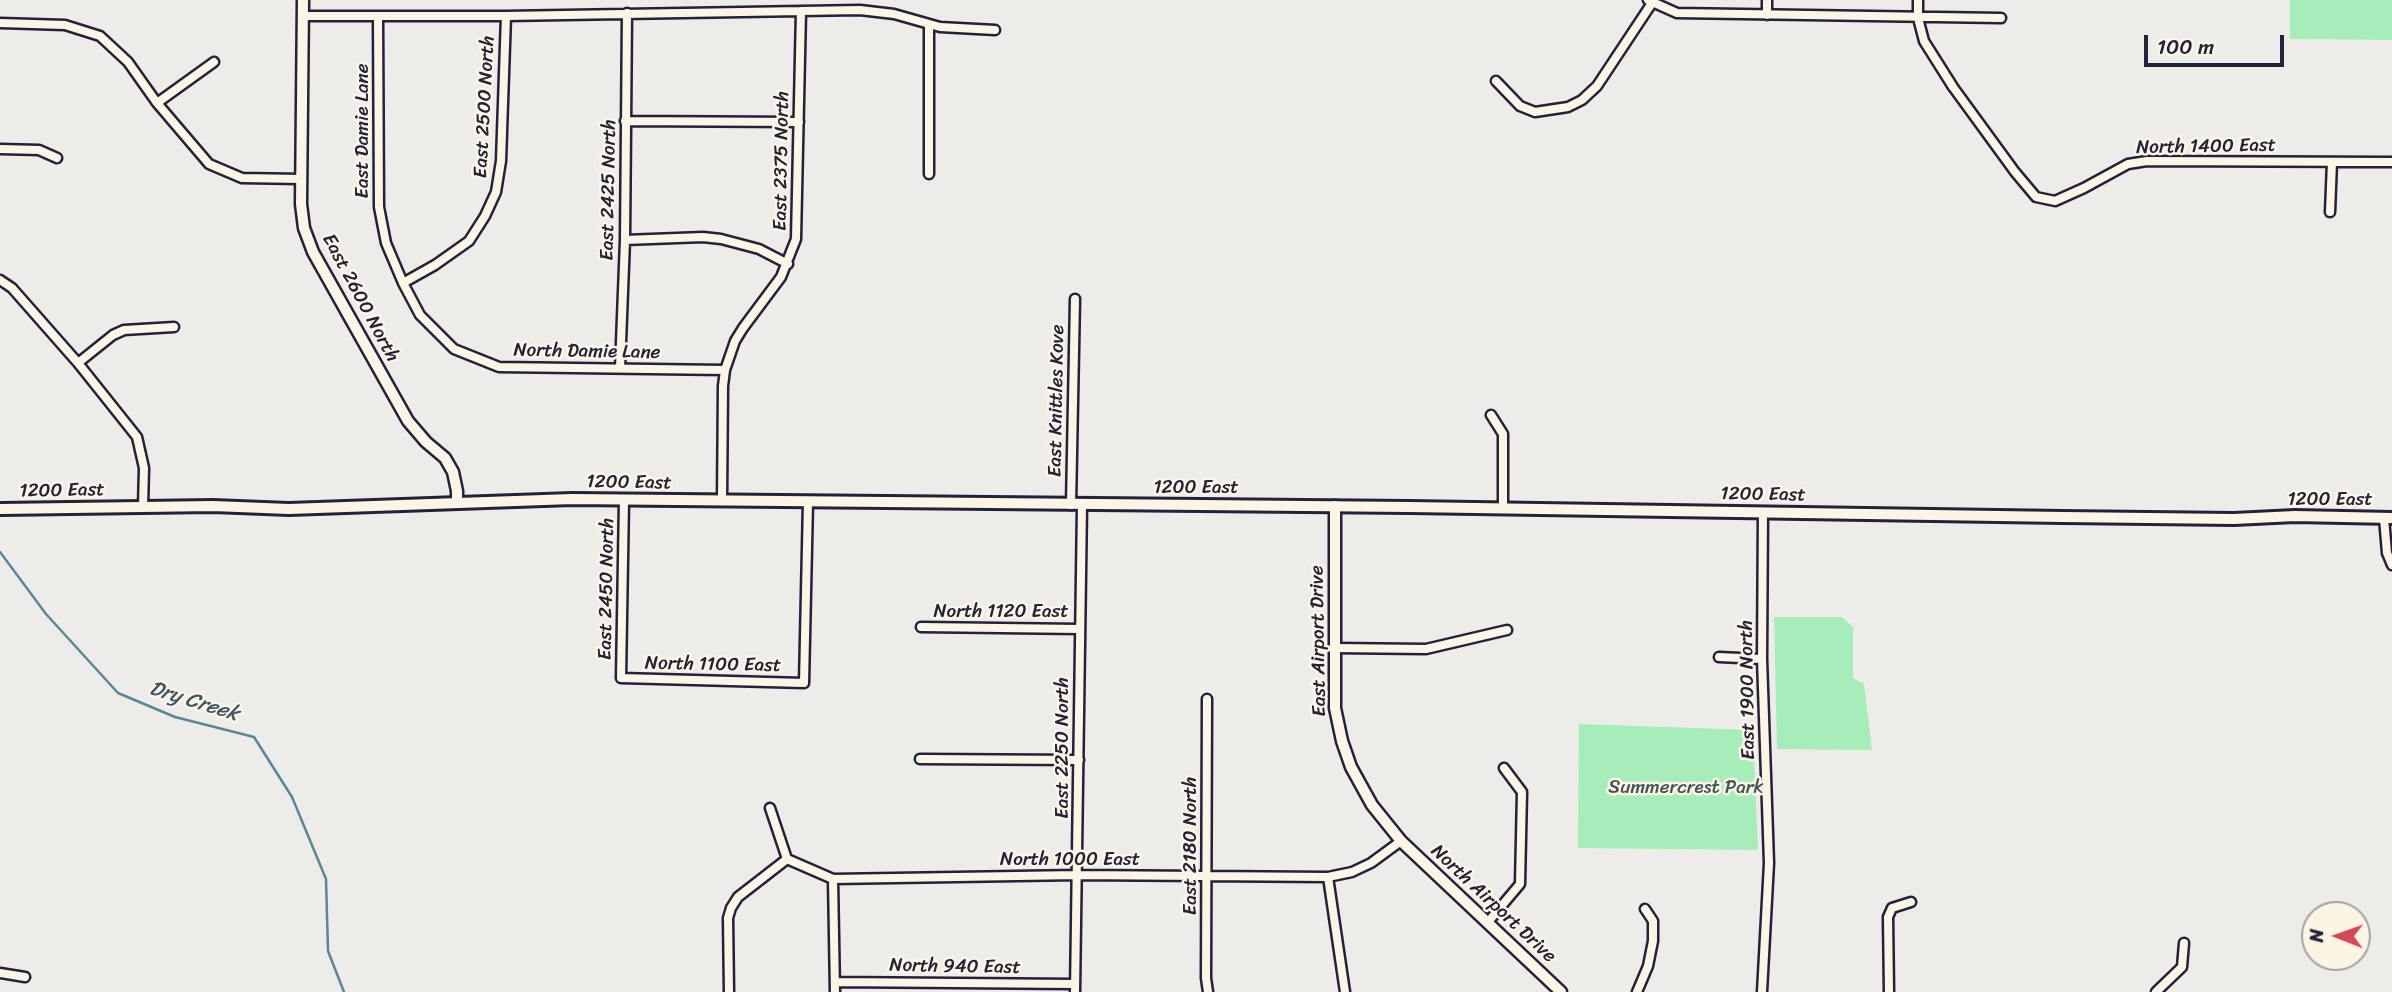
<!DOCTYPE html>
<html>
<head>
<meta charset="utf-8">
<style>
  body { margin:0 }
  #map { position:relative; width:2392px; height:992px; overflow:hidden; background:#eeece9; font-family:Sriracha,sans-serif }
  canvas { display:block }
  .north { position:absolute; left:2301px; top:901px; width:70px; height:70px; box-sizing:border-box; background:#fcf5e5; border:2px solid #a5a1a1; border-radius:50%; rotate:271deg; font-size:19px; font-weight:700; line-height:28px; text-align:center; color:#22223b }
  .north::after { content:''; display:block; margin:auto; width:24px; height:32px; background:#d1495b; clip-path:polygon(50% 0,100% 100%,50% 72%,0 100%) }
  .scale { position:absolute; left:2144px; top:35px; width:140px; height:32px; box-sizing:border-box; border:4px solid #22223b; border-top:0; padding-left:9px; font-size:21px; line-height:24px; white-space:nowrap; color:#22223b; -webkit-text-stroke:5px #fcf5e5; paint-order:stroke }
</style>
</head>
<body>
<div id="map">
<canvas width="2392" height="992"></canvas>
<div class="north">N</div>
<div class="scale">100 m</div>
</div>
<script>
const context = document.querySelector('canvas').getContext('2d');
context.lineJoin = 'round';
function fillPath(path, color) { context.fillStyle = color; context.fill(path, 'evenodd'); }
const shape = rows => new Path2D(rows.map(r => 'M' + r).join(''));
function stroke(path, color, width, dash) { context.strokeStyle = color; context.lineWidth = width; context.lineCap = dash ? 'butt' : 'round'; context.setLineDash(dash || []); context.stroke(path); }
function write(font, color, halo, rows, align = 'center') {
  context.font = font + ' Sriracha,sans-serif'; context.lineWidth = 5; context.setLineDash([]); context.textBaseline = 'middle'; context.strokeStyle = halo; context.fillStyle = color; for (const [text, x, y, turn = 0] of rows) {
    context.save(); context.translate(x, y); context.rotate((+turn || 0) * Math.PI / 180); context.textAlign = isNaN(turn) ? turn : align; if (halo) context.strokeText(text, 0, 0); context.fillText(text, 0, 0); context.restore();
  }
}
fillPath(shape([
  [2290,0,2392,0,2392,40,2290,39],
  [1774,617,1842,617,1853,627,1853,678,1864,684,1872,750,1777,749],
  [1579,724,1753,730,1758,850,1578,848]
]), '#a7edb9');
stroke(shape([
  [0,552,46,614,118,693,175,717,254,737,292,797,326,879,328,951,344,992]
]), '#588799', 2.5);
const minor = shape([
  [1648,0,1677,13,2001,18],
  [1918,0,1918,18,1924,41,1953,87,2015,172,2036,197,2055,201,2084,188,2128,164,2147,161,2392,162],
  [1767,15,1767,0],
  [303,16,506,16,860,10,894,14,940,27,995,30],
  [378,17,379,207,386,243,403,283,420,315,454,349,499,367,725,370],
  [0,23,65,25,100,36,128,62,157,103,209,164,242,178,301,179],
  [1496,81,1520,106,1535,112,1568,107,1582,100,1597,86,1652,3],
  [157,103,214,62],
  [625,121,799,122],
  [0,149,39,150,57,158],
  [929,174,929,24],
  [2330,212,2332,162],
  [625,240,703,237,721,239,759,249,788,264],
  [0,280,12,288,78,363,137,437,144,468,143,507],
  [403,283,435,265,469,241,485,216,496,192,501,161,506,16],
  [78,363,113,335,124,330,174,327],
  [620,368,625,240,627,13],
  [1491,415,1503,434,1503,508],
  [624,500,621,678,804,683,808,502],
  [722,501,723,386,725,370,735,341,743,328,781,277,796,239,801,11],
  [1071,505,1075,299],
  [2384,518,2387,553,2392,565],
  [921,627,1080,629],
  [1333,648,1426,649,1507,630],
  [1719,657,1762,659],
  [1207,699,1206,978,1208,992],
  [920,759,1079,760],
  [770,808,787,859,833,879,1078,875,1328,877,1352,872,1371,863,1401,841],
  [1328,877,1345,992],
  [833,879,835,992],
  [1488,922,1520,884,1522,792,1504,768],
  [0,973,25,977],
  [835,982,1075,984],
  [729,992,728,918,731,908,738,897,787,859],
  [1075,992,1082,505],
  [1637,992,1648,966,1653,941,1653,921,1645,909],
  [1762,992,1769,863,1762,659,1763,512],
  [1889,992,1888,917,1892,908,1911,902],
  [2156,992,2182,967,2184,943]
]);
const tertiary = shape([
  [303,0,301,204,304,228,313,252,408,421,426,442,445,458,453,472,457,491,457,503],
  [1335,506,1335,708,1342,741,1351,767,1372,805,1401,841,1561,992]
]);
const secondary = shape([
  [0,509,213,506,289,509,572,499,1409,507,2063,517,2234,519,2295,516,2392,518]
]);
stroke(minor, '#22223b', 13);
stroke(tertiary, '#22223b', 15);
stroke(secondary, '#22223b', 16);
stroke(minor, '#fcf5e5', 8);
stroke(tertiary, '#fcf5e5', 10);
stroke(secondary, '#fcf5e5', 10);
write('19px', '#22223b', '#fcf5e5', [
  ["East 2500 North",485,107,-87],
  ["East Damie Lane",363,131,-90],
  ["North 1400 East",2206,147,-1],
  ["East 2375 North",782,161,-89],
  ["East 2425 North",609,190,-89],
  ["East 2600 North",360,298,62],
  ["North Damie Lane",587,352,1],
  ["East Knittles Kove",1057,401,-89],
  ["1200 East",629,483,1],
  ["1200 East",1196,488],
  ["1200 East",62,491,-1],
  ["1200 East",1763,495,1],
  ["1200 East",2330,500],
  ["East 2450 North",607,589,-89],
  ["North 1120 East",1001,612],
  ["East Airport Drive",1319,641,-91],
  ["North 1100 East",713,665,1],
  ["East 1900 North",1748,690,-91],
  ["East 2250 North",1063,748,-90],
  ["East 2180 North",1191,846,-90],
  ["North 1000 East",1070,860],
  ["North Airport Drive",1493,904,43],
  ["North 940 East",955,967,1]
]);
write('19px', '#43555a', '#fcf5e5', [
  ["Summercrest Park",1686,788]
]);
write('italic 21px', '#3d556a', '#fcf5e5', [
  ["Dry Creek",194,702,17]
]);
</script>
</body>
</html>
